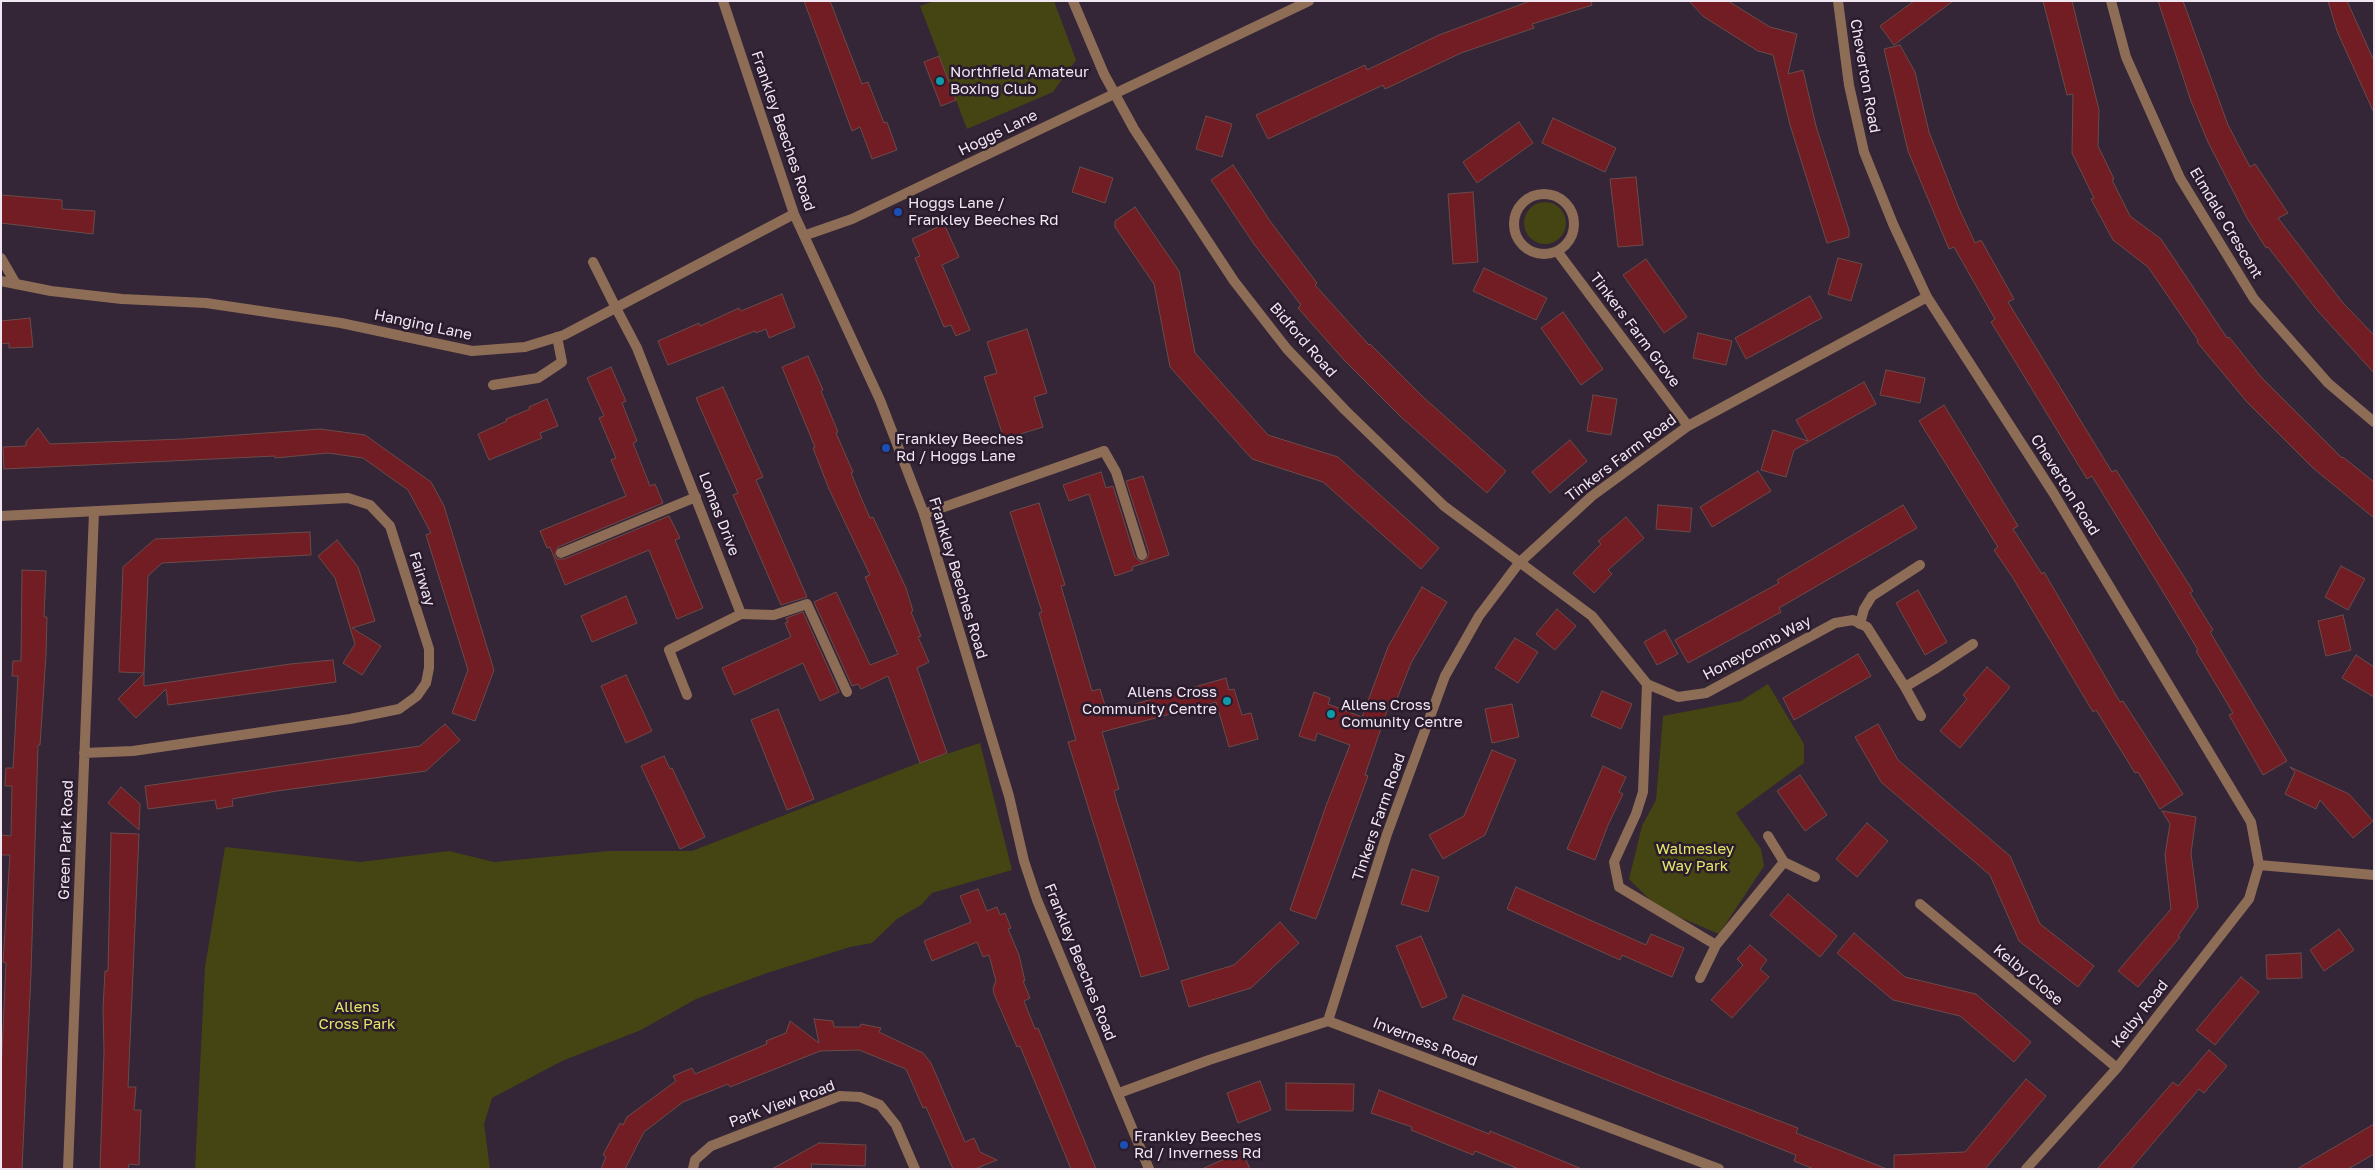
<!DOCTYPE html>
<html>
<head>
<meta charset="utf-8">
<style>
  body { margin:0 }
  #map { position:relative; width:2375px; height:1170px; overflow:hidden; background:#342537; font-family:"Golos Text",sans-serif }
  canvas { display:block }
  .frame { position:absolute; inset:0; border:2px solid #f1e7f3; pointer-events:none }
</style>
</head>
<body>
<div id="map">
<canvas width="2375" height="1170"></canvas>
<div class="frame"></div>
</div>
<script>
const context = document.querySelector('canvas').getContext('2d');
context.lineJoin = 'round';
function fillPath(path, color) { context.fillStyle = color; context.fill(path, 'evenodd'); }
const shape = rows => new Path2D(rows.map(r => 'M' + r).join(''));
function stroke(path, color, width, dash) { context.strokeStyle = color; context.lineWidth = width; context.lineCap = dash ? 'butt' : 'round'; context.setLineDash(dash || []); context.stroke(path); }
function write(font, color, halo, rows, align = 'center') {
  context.font = font + ' "Golos Text",sans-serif'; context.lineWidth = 5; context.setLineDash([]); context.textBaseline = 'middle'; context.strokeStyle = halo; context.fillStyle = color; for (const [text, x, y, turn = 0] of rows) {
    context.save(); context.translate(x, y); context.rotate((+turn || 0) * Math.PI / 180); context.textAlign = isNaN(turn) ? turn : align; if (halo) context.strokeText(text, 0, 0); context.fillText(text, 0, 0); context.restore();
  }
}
fillPath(shape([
  [934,1,1054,1,1076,60,1053,92,967,129,920,6],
  '1524 223a21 21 0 1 1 42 0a21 21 0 1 1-42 0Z',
  [1768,684,1804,744,1804,763,1736,813,1761,849,1764,866,1719,934,1658,908,1629,879,1642,826,1656,800,1663,716,1741,701],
  [980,743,1012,870,932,893,921,905,897,919,872,943,850,947,767,973,696,999,641,1030,562,1061,492,1098,484,1124,490,1169,195,1169,205,967,225,847,360,862,449,851,494,862,609,851,692,851,916,764]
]), '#444513');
const building = shape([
  [804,1,830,1,862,84,868,82,884,123,887,122,897,150,872,159,860,127,852,131,804,1],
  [1530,1,1591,1,1592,5,1532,24,1534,28,1461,53,1385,89,1383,85,1268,139,1256,115,1365,65,1367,70,1439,35,1530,1],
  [1689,1,1728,1,1770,27,1797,34,1788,74,1803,70,1816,126,1849,230,1849,237,1827,243,1790,125,1773,55,1758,51,1704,17,1689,1],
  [1914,1,1953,1,1894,45,1880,26,1914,1],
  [2043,1,2072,1,2099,110,2098,146,2114,179,2112,180,2130,216,2161,239,2227,338,2229,337,2261,377,2342,458,2343,457,2374,482,2374,518,2313,468,2247,402,2197,342,2198,340,2148,267,2113,240,2091,199,2094,198,2072,153,2073,94,2067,95,2043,1],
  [2158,1,2183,1,2228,125,2250,167,2255,164,2288,213,2278,218,2343,303,2374,335,2374,373,2317,310,2268,247,2266,248,2247,218,2208,142,2191,101,2158,1],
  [2328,1,2347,1,2374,61,2374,113,2337,31,2328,1],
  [1900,45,1915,72,1929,132,1958,206,1975,243,1981,240,2014,299,2008,302,2112,472,2116,470,2193,591,2190,593,2213,630,2210,632,2287,761,2263,775,2229,715,2233,713,2196,651,2198,650,2171,605,2092,476,2087,479,1991,322,1995,319,1954,247,1949,249,1908,151,1884,49,1900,45],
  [939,56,956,100,941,106,924,62,939,56],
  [1206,116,1232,124,1222,157,1196,149,1206,116],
  [1553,118,1616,148,1605,172,1542,143,1553,118],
  [1519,122,1533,143,1477,183,1463,162,1519,122],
  [1233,165,1270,221,1317,283,1315,285,1369,345,1370,344,1422,396,1506,471,1487,493,1401,417,1344,360,1298,308,1301,305,1254,244,1211,180,1233,165],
  [1080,167,1113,178,1105,203,1072,192,1080,167],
  [1636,177,1643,245,1618,247,1610,179,1636,177],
  [1473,192,1478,262,1453,264,1448,194,1473,192],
  [1,195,62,200,62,209,95,211,93,234,1,223,1,195],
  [1135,207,1179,271,1195,353,1268,435,1338,457,1439,548,1421,569,1323,482,1252,459,1170,367,1154,284,1115,227,1115,221,1135,207],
  [944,224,959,257,942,265,970,330,956,336,951,325,944,327,915,258,920,256,912,239,944,224],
  [1838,258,1862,264,1851,301,1828,294,1838,258],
  [1646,259,1687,317,1664,333,1623,275,1646,259],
  [1484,268,1547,298,1536,320,1473,291,1484,268],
  [782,294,795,327,769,338,766,329,756,333,755,331,668,365,658,341,699,323,700,326,739,308,741,311,782,294],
  [1810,296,1822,318,1746,359,1735,338,1810,296],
  [1563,312,1603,369,1581,385,1541,328,1563,312],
  [30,318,33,347,9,348,9,343,1,344,1,321,30,318],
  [1027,329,1047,393,1034,397,1043,427,1004,439,984,377,997,373,987,342,1027,329],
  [1698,333,1732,341,1726,365,1693,358,1698,333],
  [808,356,823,390,821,391,838,432,836,433,853,472,851,473,860,495,870,518,873,517,906,588,913,611,911,612,921,636,918,637,929,662,917,668,947,753,920,763,888,676,861,689,858,684,852,686,814,602,836,592,870,665,898,654,865,577,870,575,829,489,813,448,815,447,782,367,808,356],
  [611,367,626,401,622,403,637,441,633,443,650,486,655,484,663,503,558,547,555,555,557,559,564,559,669,516,680,538,675,540,703,608,677,619,649,550,565,585,550,547,547,548,540,531,626,496,611,460,616,458,599,418,604,416,587,378,611,367],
  [1886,370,1925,378,1920,403,1880,395,1886,370],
  [1864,382,1876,404,1794,450,1786,477,1761,470,1773,430,1808,441,1796,420,1864,382],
  [723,387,763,477,756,480,807,597,781,605,733,495,738,493,696,398,723,387],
  [1593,395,1617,399,1611,435,1587,431,1593,395],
  [547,399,558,426,540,433,542,438,489,460,478,434,507,421,506,419,530,409,529,407,547,399],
  [1944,405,2018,526,2013,529,2042,574,2044,572,2120,702,2123,701,2183,794,2160,809,2138,772,2135,773,2096,710,2093,712,2013,578,1994,550,1998,547,1919,421,1944,405],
  [38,428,50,444,183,439,320,429,365,435,431,482,444,506,494,670,475,721,452,713,468,670,426,535,431,533,408,490,363,458,328,453,275,458,275,456,4,469,3,447,26,446,26,442,38,428],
  [1570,440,1587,461,1550,493,1532,472,1570,440],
  [1758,471,1771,491,1712,527,1700,507,1758,471],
  [1101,472,1106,488,1113,486,1135,557,1141,562,1147,559,1149,553,1126,481,1143,476,1169,555,1132,567,1133,570,1115,576,1089,494,1069,501,1063,485,1101,472],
  [1039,503,1065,585,1061,586,1092,691,1100,689,1107,712,1226,678,1229,690,1234,689,1242,715,1251,713,1258,739,1229,747,1216,702,1102,732,1119,789,1114,791,1117,802,1169,969,1141,977,1068,742,1076,740,1039,613,1042,612,1010,512,1039,503],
  [1658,505,1692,508,1690,532,1656,529,1658,505],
  [1903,505,1917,528,1779,608,1781,612,1688,663,1675,640,1779,583,1777,580,1903,505],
  [1626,517,1644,538,1608,570,1612,574,1594,593,1573,573,1601,544,1598,541,1626,517],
  [310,532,311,555,162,563,148,576,144,673,119,672,123,567,155,539,310,532],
  [337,540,358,567,375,621,352,628,381,646,362,675,343,663,355,644,335,578,318,556,337,540],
  [2341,566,2365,579,2348,610,2325,597,2341,566],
  [22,570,46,571,44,617,47,617,46,655,40,745,38,745,31,973,22,1169,1,1169,1,1074,6,963,3,962,10,855,1,855,1,835,11,836,12,786,5,786,6,768,13,768,14,752,18,676,12,676,13,661,21,661,22,570],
  [1422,587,1447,602,1411,663,1395,704,1390,702,1365,775,1368,776,1316,919,1290,910,1326,806,1350,745,1317,733,1315,741,1299,736,1314,692,1330,698,1328,704,1362,717,1388,647,1422,587],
  [1918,590,1947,642,1925,655,1896,603,1918,590],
  [626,596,637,623,592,642,581,616,626,596],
  [1557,609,1576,626,1555,650,1536,634,1557,609],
  [803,612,839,692,820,701,803,663,734,695,722,668,791,637,785,623,788,622,786,618,803,612],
  [2343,615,2351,650,2326,656,2318,621,2343,615],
  [1665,630,1678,654,1657,665,1644,642,1665,630],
  [1515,638,1538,652,1518,683,1495,668,1515,638],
  [1858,654,1871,676,1794,720,1783,698,1858,654],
  [2356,655,2374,667,2374,697,2342,678,2356,655],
  [333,660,336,682,168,705,166,689,136,718,118,699,144,673,144,686,290,664,333,660],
  [1987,667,2010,687,1960,748,1940,731,1967,699,1963,695,1987,667],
  [626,675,652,731,626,743,601,686,626,675],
  [1602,691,1632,704,1621,729,1591,716,1602,691],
  [1512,704,1519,737,1492,743,1485,709,1512,704],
  [778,709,814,799,787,810,751,720,778,709],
  [445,724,460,740,426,771,277,791,232,799,233,806,217,809,215,800,148,809,145,786,420,746,445,724],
  [1878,724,1898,760,2010,856,2040,924,2094,966,2078,987,2019,941,1990,875,1881,782,1855,737,1878,724],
  [1492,750,1516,760,1485,835,1443,859,1429,835,1464,816,1492,750],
  [664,756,670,769,672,768,705,837,680,849,641,766,664,756],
  [1603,766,1626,777,1619,792,1623,794,1608,825,1595,860,1567,849,1603,766],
  [2290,767,2349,794,2373,821,2353,838,2320,800,2316,809,2285,794,2295,772,2290,767],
  [1800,775,1827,815,1805,831,1777,791,1800,775],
  [121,787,140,804,139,830,108,803,121,787],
  [2162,811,2196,817,2191,853,2198,907,2178,936,2180,937,2138,987,2118,971,2171,909,2165,855,2170,824,2162,811],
  [1867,823,1888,841,1857,877,1836,859,1867,823],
  [111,833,139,834,128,1087,136,1087,134,1110,141,1110,139,1165,129,1164,128,1169,100,1169,104,1051,103,1009,105,971,108,971,111,833],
  [1412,869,1439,877,1428,912,1401,904,1412,869],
  [1516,887,1646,945,1651,934,1684,948,1672,977,1622,955,1620,960,1507,909,1516,887],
  [978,889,987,911,997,907,1000,915,1005,913,1011,928,1008,929,1019,955,1025,981,1023,981,1030,998,1024,1001,1035,1029,1038,1028,1096,1169,1071,1169,1020,1046,1017,1047,994,994,993,988,996,981,989,955,983,957,977,942,932,961,924,941,971,922,960,896,978,889],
  [1788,894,1837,936,1820,957,1770,915,1788,894],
  [1280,922,1299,943,1287,954,1251,988,1189,1007,1181,981,1234,965,1280,922],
  [2339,929,2354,950,2324,971,2310,950,2339,929],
  [1854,933,1905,977,1976,994,2031,1042,2014,1062,1960,1016,1893,1000,1837,953,1854,933],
  [1421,936,1447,997,1422,1008,1396,946,1421,936],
  [1750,945,1767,960,1760,969,1769,977,1732,1018,1711,1000,1743,965,1737,959,1750,945],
  [2301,953,2302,978,2267,979,2266,955,2301,953],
  [2241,977,2259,992,2215,1045,2196,1030,2241,977],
  [1463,995,1664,1077,1798,1128,1796,1133,1887,1169,1814,1169,1794,1161,1796,1155,1453,1019,1463,995],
  [814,1019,833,1021,834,1027,860,1027,861,1024,881,1028,879,1032,923,1053,931,1063,965,1142,974,1138,980,1152,997,1160,975,1169,953,1169,926,1107,923,1108,906,1069,859,1050,820,1051,730,1087,728,1084,683,1102,644,1132,625,1169,601,1169,606,1157,603,1155,620,1123,623,1125,627,1117,676,1081,673,1076,692,1068,695,1074,767,1044,766,1041,786,1033,790,1021,819,1043,814,1019],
  [2209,1050,2227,1066,2204,1093,2199,1089,2131,1169,2097,1169,2173,1082,2178,1086,2209,1050],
  [2026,1079,2046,1096,1985,1169,1894,1169,1894,1155,1965,1152,2026,1079],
  [1260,1081,1271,1110,1238,1123,1227,1093,1260,1081],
  [1286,1083,1354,1084,1353,1111,1286,1110,1286,1083],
  [1379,1090,1489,1134,1490,1131,1582,1169,1519,1169,1475,1151,1473,1155,1411,1130,1412,1127,1371,1113,1379,1090],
  [2374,1124,2374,1154,2348,1169,2297,1169,2374,1124],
  [819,1143,866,1145,865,1166,811,1164,812,1169,772,1169,819,1143],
  [1242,1151,1250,1169,1202,1169,1242,1151]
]);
fillPath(building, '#721c23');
stroke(building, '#694c4b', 1);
stroke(shape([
  [1,258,16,284],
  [593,262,616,308],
  [493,385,538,378,562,362,557,337],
  [1104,451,1116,472,1142,555],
  [561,553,696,497],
  [741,614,774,615,807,604,847,692],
  [1860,624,1864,609,1872,596,1920,565],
  [1935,669,1973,644]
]), '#8e6d57', 10);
stroke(shape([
  [1073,1,1104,74,1134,129,1234,281,1287,349,1345,410,1444,506,1592,616,1647,684,1678,697,1706,693,1835,623,1853,620,1867,627,1905,687,1935,669],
  [1838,1,1849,85,1864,152,1893,224,1927,297,2054,494,2251,822,2259,865,2374,875],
  [2111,1,2126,57,2180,178,2254,299,2328,383,2374,422],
  '1514 224a30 30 0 1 1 60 0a30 30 0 1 1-60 0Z',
  [1557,251,1688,426],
  [616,308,637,348,741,614,669,650,687,695],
  [924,514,1104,451],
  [1,516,348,498,370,505,390,526,429,649,429,668,426,683,417,696,399,709,350,719,133,751,84,753],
  [1647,684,1643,792,1636,814,1614,862,1619,887,1716,945,1784,862,1768,836],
  [1905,687,1921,716],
  [1784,862,1815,877],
  [1920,904,2117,1068],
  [1700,978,1716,945],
  [1328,1021,1387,834,1445,676,1479,616,1519,563,1592,496,1688,426,1927,297],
  [1119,1093,1209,1060,1328,1021,1719,1169],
  [68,1169,94,512],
  [693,1169,695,1160,711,1146,840,1096,860,1097,880,1105,896,1125,915,1169],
  [2026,1169,2117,1068,2249,899,2259,865]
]), '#8e6d57', 10);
stroke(shape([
  [723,1,794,214,880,400,924,514,1009,796,1024,861,1037,900,1149,1169],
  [806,235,852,219,1309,1],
  [1,281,51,291,122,299,206,303,341,323,472,351,525,347,564,335,794,214]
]), '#8e6d57', 10);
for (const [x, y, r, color] of [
  [940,81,5,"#0f9aa8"],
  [898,212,5,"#1a4fb4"],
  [886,448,5,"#1a4fb4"],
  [1227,701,5,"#0f9aa8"],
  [1331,714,5,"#0f9aa8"],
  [1124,1145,5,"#1a4fb4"]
]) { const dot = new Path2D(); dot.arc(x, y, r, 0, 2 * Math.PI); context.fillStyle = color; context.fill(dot); stroke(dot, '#2a1b2d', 2); }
write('15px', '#f1e7f3', '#2a1b2d', [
  ["Northfield Amateur",950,72],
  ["Boxing Club",950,89],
  ["Hoggs Lane /",908,203],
  ["Frankley Beeches Rd",908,220],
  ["Frankley Beeches",896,439],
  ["Rd / Hoggs Lane",896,456],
  ["Allens Cross",1217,692,"right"],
  ["Community Centre",1217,709,"right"],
  ["Allens Cross",1341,705],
  ["Comunity Centre",1341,722],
  ["Frankley Beeches",1134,1136],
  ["Rd / Inverness Rd",1134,1153]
], 'left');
write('15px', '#f1e7f3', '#2a1b2d', [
  ["Cheverton Road",1865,76,80],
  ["Frankley Beeches Road",783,131,71],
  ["Hoggs Lane",998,133,-26],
  ["Elmdale Crescent",2226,223,59],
  ["Hanging Lane",423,325,12],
  ["Tinkers Farm Grove",1635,330,53],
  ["Bidford Road",1303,340,49],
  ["Tinkers Farm Road",1621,458,-37],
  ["Cheverton Road",2065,485,58],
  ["Lomas Drive",719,514,69],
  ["Frankley Beeches Road",958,578,73],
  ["Fairway",422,579,73],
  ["Honeycomb Way",1757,648,-28],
  ["Tinkers Farm Road",1379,817,-71],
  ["Green Park Road",66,840,-88],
  ["Frankley Beeches Road",1080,962,68],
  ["Kelby Close",2028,975,40],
  ["Kelby Road",2140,1014,-52],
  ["Inverness Road",1425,1042,21],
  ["Park View Road",782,1104,-20]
]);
write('15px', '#e4e769', '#2a1b2d', [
  ["Walmesley",1695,849],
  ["Way Park",1695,866],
  ["Allens",357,1007],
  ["Cross Park",357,1024]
]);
</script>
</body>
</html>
